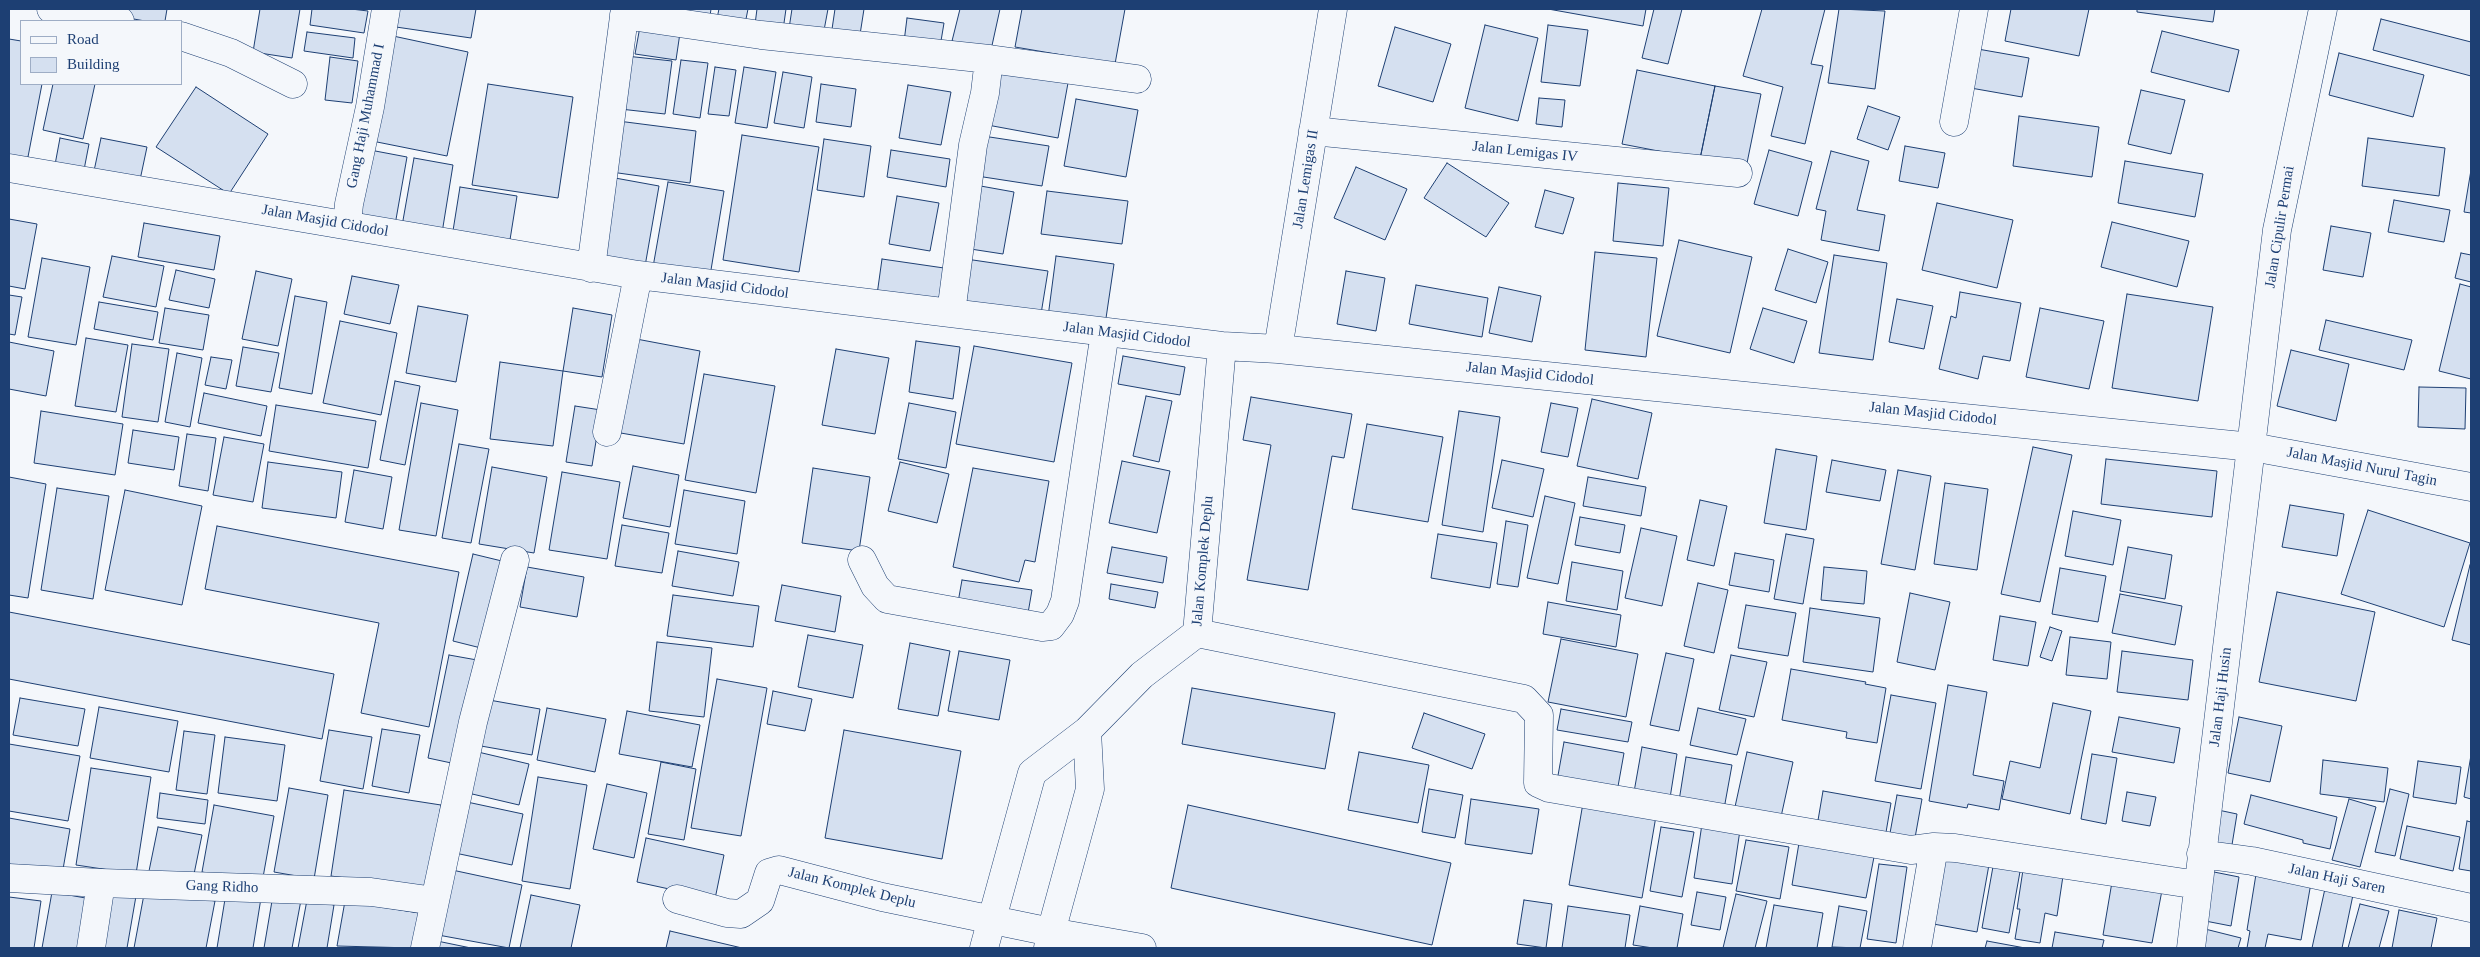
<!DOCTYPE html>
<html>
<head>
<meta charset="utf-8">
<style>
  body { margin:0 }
  #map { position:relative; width:2480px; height:957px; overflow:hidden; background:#f4f7fb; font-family:"Times New Roman",serif }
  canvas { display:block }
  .frame { position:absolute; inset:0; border:10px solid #1d3f73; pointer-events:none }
  .legend { position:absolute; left:20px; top:20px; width:162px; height:65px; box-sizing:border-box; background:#f4f7fb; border:1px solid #9eadc5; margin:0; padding:6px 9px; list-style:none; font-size:15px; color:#1d3f73 }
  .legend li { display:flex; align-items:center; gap:10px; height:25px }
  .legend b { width:25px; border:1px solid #9eadc5 }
</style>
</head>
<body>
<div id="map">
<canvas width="2480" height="957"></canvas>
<div class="frame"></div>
<ul class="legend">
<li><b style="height:6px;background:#f4f7fb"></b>Road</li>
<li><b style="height:14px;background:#d5e0f0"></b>Building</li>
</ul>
</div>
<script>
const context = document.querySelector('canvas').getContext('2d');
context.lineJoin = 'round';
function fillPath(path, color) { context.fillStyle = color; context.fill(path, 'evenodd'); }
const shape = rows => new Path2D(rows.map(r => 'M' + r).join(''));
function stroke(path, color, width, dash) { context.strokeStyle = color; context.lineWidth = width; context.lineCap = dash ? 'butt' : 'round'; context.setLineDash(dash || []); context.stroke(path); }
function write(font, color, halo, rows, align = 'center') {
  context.font = font + ' "Times New Roman",serif'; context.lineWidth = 4; context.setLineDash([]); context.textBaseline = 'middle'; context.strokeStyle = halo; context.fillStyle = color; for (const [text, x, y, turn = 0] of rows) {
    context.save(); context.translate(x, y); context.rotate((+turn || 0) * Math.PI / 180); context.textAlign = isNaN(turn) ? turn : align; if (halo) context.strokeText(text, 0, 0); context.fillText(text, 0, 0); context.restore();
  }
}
const building = shape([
  [118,9,167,9,165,21,145,21,117,16,118,9],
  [260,9,300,9,292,58,253,52,260,9],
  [312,9,351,9,368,11,364,33,310,25,312,9],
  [399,9,476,9,471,38,396,27,399,9],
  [691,9,711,9,709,23,689,17,691,9],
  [719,9,748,9,744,29,716,23,719,9],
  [757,9,786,9,782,37,754,32,757,9],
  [792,9,828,9,822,41,788,35,792,9],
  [835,9,864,9,859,41,831,36,835,9],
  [960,9,1000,9,991,50,952,41,960,9],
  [1022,9,1125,9,1115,64,1015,47,1022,9],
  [1548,9,1646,9,1643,26,1548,9],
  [1654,9,1682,9,1668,64,1642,58,1654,9],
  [1762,9,1825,9,1811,64,1823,66,1805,144,1771,136,1783,87,1743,76,1762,9],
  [1839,9,1885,11,1875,89,1828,83,1839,9],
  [2011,9,2089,9,2079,56,2005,41,2011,9],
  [2137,9,2215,9,2213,22,2137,12,2137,9],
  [907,18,944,23,940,47,904,42,907,18],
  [2381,19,2471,42,2471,76,2373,50,2381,19],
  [641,21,681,26,676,60,635,54,641,21],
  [1485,25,1538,38,1518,121,1465,108,1485,25],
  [1548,25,1588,30,1580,86,1541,82,1548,25],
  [1395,27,1451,44,1433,102,1378,86,1395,27],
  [2162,31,2239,50,2229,92,2151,72,2162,31],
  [307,32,355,38,353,58,304,51,307,32],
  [393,36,468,52,447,156,372,141,393,36],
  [9,39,21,41,21,84,42,84,27,162,9,158,9,39],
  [1972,48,2029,58,2022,97,1965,87,1972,48],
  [2339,53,2424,75,2413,117,2329,95,2339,53],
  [626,56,672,61,665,114,620,109,626,56],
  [330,57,358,61,352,103,325,100,330,57],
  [681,60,708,63,700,118,673,114,681,60],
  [715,67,736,70,729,116,708,114,715,67],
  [744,67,776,72,767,128,735,123,744,67],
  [992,69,1068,83,1058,138,982,124,992,69],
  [1637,70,1715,86,1700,159,1622,144,1637,70],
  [783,72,812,77,804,128,774,123,783,72],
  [53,84,95,84,83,139,43,130,53,84],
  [488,84,573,97,558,198,472,185,488,84],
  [821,84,856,89,851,127,816,122,821,84],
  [908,85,951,92,941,145,899,138,908,85],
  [1715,86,1761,94,1746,168,1700,159,1715,86],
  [196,87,268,134,229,194,156,147,196,87],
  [2141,90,2185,100,2171,154,2128,144,2141,90],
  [1539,98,1565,100,1562,127,1536,124,1539,98],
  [1076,99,1138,110,1126,177,1064,166,1076,99],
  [1868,106,1900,117,1888,150,1857,139,1868,106],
  [2019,116,2099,127,2092,177,2013,166,2019,116],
  [618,121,696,131,690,183,611,172,618,121],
  [742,135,819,147,799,272,723,260,742,135],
  [983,136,1049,146,1042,186,977,176,983,136],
  [60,138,89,144,83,175,54,170,60,138],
  [101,138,147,147,140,180,94,171,101,138],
  [2368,138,2445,148,2439,196,2362,186,2368,138],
  [824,139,871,146,864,197,817,190,824,139],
  [1905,146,1945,153,1938,188,1899,181,1905,146],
  [370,150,407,157,395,225,358,219,370,150],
  [891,150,950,159,946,187,887,177,891,150],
  [1769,150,1812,162,1798,216,1754,204,1769,150],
  [1831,151,1869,161,1857,210,1885,215,1879,251,1821,240,1826,211,1816,209,1831,151],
  [414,158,453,165,442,233,402,226,414,158],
  [2125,161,2203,174,2195,217,2118,203,2125,161],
  [1447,163,1509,203,1486,237,1424,198,1447,163],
  [1356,167,1407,189,1385,240,1334,218,1356,167],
  [2471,170,2471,213,2464,212,2471,170],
  [615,178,659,186,644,272,600,265,615,178],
  [668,182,724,191,710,276,653,267,668,182],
  [1618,183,1669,188,1663,246,1613,241,1618,183],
  [975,185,1014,192,1003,254,964,248,975,185],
  [460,187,517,196,509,246,452,237,460,187],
  [1545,190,1574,198,1563,234,1535,227,1545,190],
  [1047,191,1128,201,1122,244,1041,234,1047,191],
  [897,196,939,203,930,251,889,244,897,196],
  [2394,200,2450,210,2444,242,2388,232,2394,200],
  [1937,203,2013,220,1997,288,1922,270,1937,203],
  [9,219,37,224,25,289,9,286,9,219],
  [2112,222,2189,241,2177,287,2101,267,2112,222],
  [144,223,220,236,214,270,138,257,144,223],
  [2331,226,2371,233,2363,277,2323,270,2331,226],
  [1679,240,1752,257,1730,353,1657,336,1679,240],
  [1788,249,1828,262,1816,303,1775,290,1788,249],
  [1595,252,1657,258,1646,357,1585,350,1595,252],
  [2461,253,2471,255,2471,282,2455,278,2461,253],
  [1834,255,1887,263,1873,360,1819,353,1834,255],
  [112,256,164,266,156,307,103,297,112,256],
  [1056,256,1114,264,1105,325,1048,317,1056,256],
  [42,258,90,267,76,345,28,337,42,258],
  [882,259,944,268,937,311,876,302,882,259],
  [966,259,1048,271,1041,314,960,303,966,259],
  [176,270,215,279,209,308,169,300,176,270],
  [256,271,292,279,278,346,242,339,256,271],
  [1346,271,1385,278,1376,331,1337,324,1346,271],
  [352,276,399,285,390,324,344,314,352,276],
  [2460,284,2471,287,2471,379,2439,371,2460,284],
  [1416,285,1488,298,1482,337,1409,324,1416,285],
  [1499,287,1541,296,1532,342,1489,333,1499,287],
  [1960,292,2021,303,2010,361,1983,356,1978,379,1939,369,1951,316,1956,318,1960,292],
  [2127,294,2213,307,2198,401,2112,388,2127,294],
  [9,295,22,297,15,335,9,334,9,295],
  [295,296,327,302,312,394,279,388,295,296],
  [1897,299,1933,306,1924,349,1889,342,1897,299],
  [99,302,158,312,153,340,94,329,99,302],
  [418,306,468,315,456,382,406,373,418,306],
  [165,308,209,315,203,350,159,343,165,308],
  [573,308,612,315,602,377,563,371,573,308],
  [1763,308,1807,321,1794,363,1750,349,1763,308],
  [2040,308,2104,321,2089,389,2026,377,2040,308],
  [2326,320,2412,340,2404,370,2319,350,2326,320],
  [340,321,397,333,381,415,323,403,340,321],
  [86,338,128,345,116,412,75,406,86,338],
  [631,338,700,351,684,444,615,432,631,338],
  [916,341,960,347,953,399,909,392,916,341],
  [9,342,54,351,46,396,9,389,9,342],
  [132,344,169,349,158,422,122,417,132,344],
  [974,346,1072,363,1054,462,956,444,974,346],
  [243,347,279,353,271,392,236,386,243,347],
  [836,349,889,358,875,434,822,425,836,349],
  [2291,350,2349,364,2336,421,2277,406,2291,350],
  [177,353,202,358,190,427,165,422,177,353],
  [1123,356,1185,367,1180,395,1118,384,1123,356],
  [211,357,232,360,226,389,205,385,211,357],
  [500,362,563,371,553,446,490,439,500,362],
  [704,374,775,386,756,493,685,480,704,374],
  [395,381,420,386,405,465,380,460,395,381],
  [2419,387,2466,388,2465,429,2418,427,2419,387],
  [204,393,267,406,261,436,198,423,204,393],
  [1146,396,1172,401,1159,462,1133,456,1146,396],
  [1251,397,1352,414,1344,458,1332,456,1308,590,1247,580,1271,445,1243,440,1251,397],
  [1592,399,1652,413,1638,479,1577,466,1592,399],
  [421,403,458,410,436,536,399,530,421,403],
  [909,403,956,412,946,468,898,459,909,403],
  [1551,403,1578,408,1568,457,1541,452,1551,403],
  [276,405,376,421,368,468,269,451,276,405],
  [575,406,601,410,592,466,566,462,575,406],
  [41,411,123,424,115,475,34,463,41,411],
  [1459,411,1500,417,1483,532,1442,525,1459,411],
  [1367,424,1443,437,1428,522,1352,509,1367,424],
  [133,430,179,437,174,470,128,463,133,430],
  [187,434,216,438,208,491,179,486,187,434],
  [224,437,264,444,253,502,213,495,224,437],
  [459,444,489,449,471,543,442,538,459,444],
  [2033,447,2072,455,2040,602,2001,594,2033,447],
  [1776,449,1817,456,1806,530,1764,523,1776,449],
  [2106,459,2217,471,2212,517,2101,504,2106,459],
  [1502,460,1544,469,1533,517,1492,508,1502,460],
  [1832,460,1886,470,1880,501,1826,492,1832,460],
  [1122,461,1170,471,1157,533,1109,523,1122,461],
  [268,462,342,472,336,518,262,508,268,462],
  [900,462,949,474,937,523,888,511,900,462],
  [633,466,679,475,670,527,623,518,633,466],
  [492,467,547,477,534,553,479,544,492,467],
  [813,468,870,477,859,551,802,543,813,468],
  [973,468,1049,481,1035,562,1025,560,1019,582,953,567,973,468],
  [354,470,392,477,383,529,345,522,354,470],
  [1898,470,1931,476,1915,570,1881,564,1898,470],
  [562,472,620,482,607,559,549,550,562,472],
  [9,477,46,484,28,598,9,595,9,477],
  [1588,477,1646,487,1641,516,1583,506,1588,477],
  [1945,483,1988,489,1977,570,1934,564,1945,483],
  [57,488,109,496,93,599,41,590,57,488],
  [125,490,202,506,182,605,105,590,125,490],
  [684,490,745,501,737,554,675,544,684,490],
  [1545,496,1575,503,1558,584,1527,578,1545,496],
  [1700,500,1727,506,1714,566,1687,560,1700,500],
  [2290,505,2344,514,2337,556,2282,547,2290,505],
  [2368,510,2470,543,2444,627,2341,594,2368,510],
  [2073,511,2121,520,2113,565,2065,556,2073,511],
  [1580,517,1625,525,1620,553,1575,545,1580,517],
  [1506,521,1528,525,1518,587,1497,584,1506,521],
  [622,525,669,533,662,573,615,566,622,525],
  [217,526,459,572,429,727,361,713,379,623,205,589,217,526],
  [1641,528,1677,536,1662,606,1625,598,1641,528],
  [1438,534,1497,543,1490,588,1431,578,1438,534],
  [1786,534,1814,539,1803,604,1774,599,1786,534],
  [1112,547,1167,557,1163,583,1107,573,1112,547],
  [2128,547,2172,555,2165,599,2120,591,2128,547],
  [678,551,739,562,733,596,672,586,678,551],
  [1735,553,1774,560,1769,592,1729,585,1735,553],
  [473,554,506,562,485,649,453,641,473,554],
  [1572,562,1623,571,1617,610,1566,601,1572,562],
  [2470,565,2471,565,2471,645,2452,640,2470,565],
  [527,567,584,577,577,617,520,607,527,567],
  [1824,567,1867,571,1864,604,1821,600,1824,567],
  [2060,568,2106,576,2098,622,2052,614,2060,568],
  [962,580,1032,590,1027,619,957,608,962,580],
  [1698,583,1728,590,1714,653,1684,646,1698,583],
  [1111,584,1158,592,1155,608,1109,599,1111,584],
  [782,585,841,596,835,632,775,621,782,585],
  [2277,592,2375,612,2356,701,2259,682,2277,592],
  [1910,593,1950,602,1935,670,1897,662,1910,593],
  [2120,594,2182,606,2175,645,2112,633,2120,594],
  [673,595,759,606,753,647,667,636,673,595],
  [1548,602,1621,615,1616,647,1543,634,1548,602],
  [1746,605,1796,613,1788,656,1738,648,1746,605],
  [1810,608,1880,618,1873,672,1803,662,1810,608],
  [9,612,334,674,322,739,9,679,9,612],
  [2000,616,2036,622,2028,666,1993,660,2000,616],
  [2050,627,2062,631,2052,661,2040,657,2050,627],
  [808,635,863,645,853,698,798,687,808,635],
  [2070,637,2111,642,2107,679,2066,675,2070,637],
  [1561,639,1638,654,1626,717,1548,702,1561,639],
  [657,642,712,648,704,717,649,711,657,642],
  [910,643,950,651,938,716,898,709,910,643],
  [959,651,1010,660,999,720,948,711,959,651],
  [2122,651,2193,660,2188,700,2117,692,2122,651],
  [1666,653,1694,659,1679,731,1650,725,1666,653],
  [449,655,477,660,456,764,428,758,449,655],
  [1731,655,1767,662,1754,717,1719,710,1731,655],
  [1791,669,1866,682,1865,684,1886,688,1877,743,1846,738,1847,732,1782,720,1791,669],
  [717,679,767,688,741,836,691,828,717,679],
  [1948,685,1987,692,1973,775,2004,781,1999,810,1968,804,1967,808,1929,801,1948,685],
  [1192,688,1335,713,1325,769,1182,744,1192,688],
  [773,691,812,699,805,731,767,724,773,691],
  [1891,695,1936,703,1921,789,1875,781,1891,695],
  [20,698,85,709,78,746,13,735,20,698],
  [489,700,540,709,532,755,481,746,489,700],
  [2053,703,2091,711,2070,814,2002,799,2010,761,2040,768,2053,703],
  [99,707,178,721,169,772,90,758,99,707],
  [547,708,606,719,595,772,537,760,547,708],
  [1698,708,1746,719,1737,755,1690,745,1698,708],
  [1561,709,1632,722,1628,742,1557,730,1561,709],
  [627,711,700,725,692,767,619,754,627,711],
  [1424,713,1485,734,1472,769,1412,748,1424,713],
  [2119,717,2180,728,2174,763,2112,752,2119,717],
  [2239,717,2282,726,2270,782,2228,773,2239,717],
  [382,729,420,735,409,793,372,786,382,729],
  [329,730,372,737,363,789,320,781,329,730],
  [844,730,961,751,942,859,825,838,844,730],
  [184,731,215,735,207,794,176,790,184,731],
  [225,737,285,745,277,801,218,793,225,737],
  [1564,742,1624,753,1617,792,1557,781,1564,742],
  [9,744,80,756,68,821,9,811,9,744],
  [1642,747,1677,754,1670,798,1634,792,1642,747],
  [478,752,529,764,519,805,468,793,478,752],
  [1359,752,1429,765,1418,823,1348,810,1359,752],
  [1747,752,1793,762,1779,826,1733,816,1747,752],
  [2092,754,2117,758,2106,824,2081,819,2092,754],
  [2471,755,2471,799,2464,797,2471,755],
  [1686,757,1732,765,1724,809,1679,801,1686,757],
  [2323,760,2388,768,2384,802,2320,794,2323,760],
  [2418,761,2461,767,2456,804,2413,797,2418,761],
  [661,762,696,769,684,840,648,834,661,762],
  [91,768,151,777,136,874,76,865,91,768],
  [538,777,587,785,570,889,522,881,538,777],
  [607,784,647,793,634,858,593,849,607,784],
  [289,788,328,795,314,879,274,872,289,788],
  [1429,789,1463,795,1455,838,1422,832,1429,789],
  [2390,789,2409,794,2395,856,2375,852,2390,789],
  [344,790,441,805,427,890,331,876,344,790],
  [1823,791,1891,803,1884,844,1816,832,1823,791],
  [2127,792,2156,797,2150,826,2122,821,2127,792],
  [160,793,208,800,205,824,157,818,160,793],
  [1897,795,1922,799,1913,849,1888,844,1897,795],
  [2251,795,2337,817,2330,849,2303,843,2303,840,2244,824,2251,795],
  [1471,799,1539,809,1532,854,1465,844,1471,799],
  [2349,799,2376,807,2360,867,2332,860,2349,799],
  [467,802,523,814,512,865,455,853,467,802],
  [1583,803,1656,816,1642,898,1569,885,1583,803],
  [214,805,274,816,262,883,202,872,214,805],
  [1188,805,1451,863,1432,945,1171,888,1188,805],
  [2218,810,2237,814,2231,851,2212,848,2218,810],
  [9,818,70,829,62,875,9,864,9,818],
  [2467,821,2471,822,2471,871,2459,869,2467,821],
  [1702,824,1740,830,1732,884,1694,878,1702,824],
  [2407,826,2460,837,2453,871,2400,859,2407,826],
  [158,827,202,835,193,879,149,871,158,827],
  [1661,827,1694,832,1682,897,1650,891,1661,827],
  [646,838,724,855,715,899,637,882,646,838],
  [1746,840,1789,847,1780,899,1736,891,1746,840],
  [1799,843,1874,857,1866,898,1792,885,1799,843],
  [1941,850,1990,859,1977,932,1928,923,1941,850],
  [1994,861,2021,866,2009,933,1982,928,1994,861],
  [1879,864,1907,867,1896,943,1867,939,1879,864],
  [2257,868,2312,877,2301,940,2268,934,2265,948,2247,948,2250,931,2247,930,2257,868],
  [452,870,522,885,509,948,438,935,452,870],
  [2023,870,2063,876,2057,916,2045,913,2040,943,2015,939,2020,909,2017,909,2023,870],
  [2204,870,2239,877,2231,926,2195,919,2204,870],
  [2113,876,2163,885,2152,943,2103,935,2113,876],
  [2326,884,2354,890,2342,948,2312,948,2326,884],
  [145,889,215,901,206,948,134,948,145,889],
  [52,892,91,899,82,948,42,948,52,892],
  [105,892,136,896,127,948,96,948,105,892],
  [1697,892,1726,897,1720,930,1691,925,1697,892],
  [226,893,261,898,253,948,217,948,226,893],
  [1736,894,1767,901,1755,948,1723,948,1736,894],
  [273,895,301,900,292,948,264,948,273,895],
  [531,895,580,905,571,948,520,948,531,895],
  [9,897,41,901,34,948,9,948,9,897],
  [307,900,334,905,327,948,298,948,307,900],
  [1524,900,1552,904,1546,948,1517,944,1524,900],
  [345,901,419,913,413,948,337,946,345,901],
  [2360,904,2389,911,2379,948,2348,948,2360,904],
  [1774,905,1823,913,1817,948,1766,948,1774,905],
  [1568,906,1630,915,1625,948,1562,948,1568,906],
  [1640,906,1683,914,1677,948,1653,948,1633,945,1640,906],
  [1839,906,1867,911,1860,948,1832,947,1839,906],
  [2399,910,2437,918,2431,948,2392,948,2399,910],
  [2205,929,2241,938,2238,948,2201,948,2205,929],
  [670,931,742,948,666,948,670,931],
  [2055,932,2104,940,2102,948,2052,948,2055,932],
  [437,941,471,948,436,948,437,941],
  [1987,941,2025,948,1985,948,1987,941]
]);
fillPath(building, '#d5e0f0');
stroke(building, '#1d3f73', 1);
const street = shape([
  [51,9,120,21],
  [624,15,761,35,989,59,1137,79],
  [181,36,231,53,293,84],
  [1954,122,1974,9],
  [1313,131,1738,173],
  [9,168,638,275,1222,346,1278,349,2252,447,2471,487],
  [347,224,349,204,370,107,386,9],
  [591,268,625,9],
  [951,313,973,145,985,93,989,59],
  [1278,349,1333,9],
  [607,432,638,275],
  [862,560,875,586,887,599,1042,627,1051,626,1060,614,1065,601,1105,332],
  [1197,633,1524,699,1539,715,1538,783,1549,788,1911,850,1934,847,1955,848,2198,885],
  [2201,854,2252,861,2471,908],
  [9,878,101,883,371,892,435,901],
  [677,899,727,913,741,914,760,901,769,873,779,870,882,897,1051,932,1090,789,1087,731,1142,675,1197,633,1222,346],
  [91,948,101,883],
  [425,948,473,722,515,560],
  [984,948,1032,773,1087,731],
  [1048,948,1051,932,1142,948],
  [1917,948,1934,847],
  [2191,948,2277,230,2323,9]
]);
stroke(street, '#1d3f73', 29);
stroke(street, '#f4f7fb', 28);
write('15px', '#1d3f73', '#f4f7fb', [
  ["Gang Haji Muhammad I",366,116,-79],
  ["Jalan Lemigas IV",1525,152,6],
  ["Jalan Lemigas II",1306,179,-81],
  ["Jalan Masjid Cidodol",325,221,10],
  ["Jalan Cipulir Permai",2280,227,-81],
  ["Jalan Masjid Cidodol",725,286,7],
  ["Jalan Masjid Cidodol",1127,335,7],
  ["Jalan Masjid Cidodol",1530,374,6],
  ["Jalan Masjid Cidodol",1933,414,6],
  ["Jalan Masjid Nurul Tagin",2362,467,11],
  ["Jalan Komplek Deplu",1203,561,-85],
  ["Jalan Haji Husin",2221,697,-83],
  ["Jalan Haji Saren",2337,879,12],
  ["Gang Ridho",222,887,2],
  ["Jalan Komplek Deplu",852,888,14]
]);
</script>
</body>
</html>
